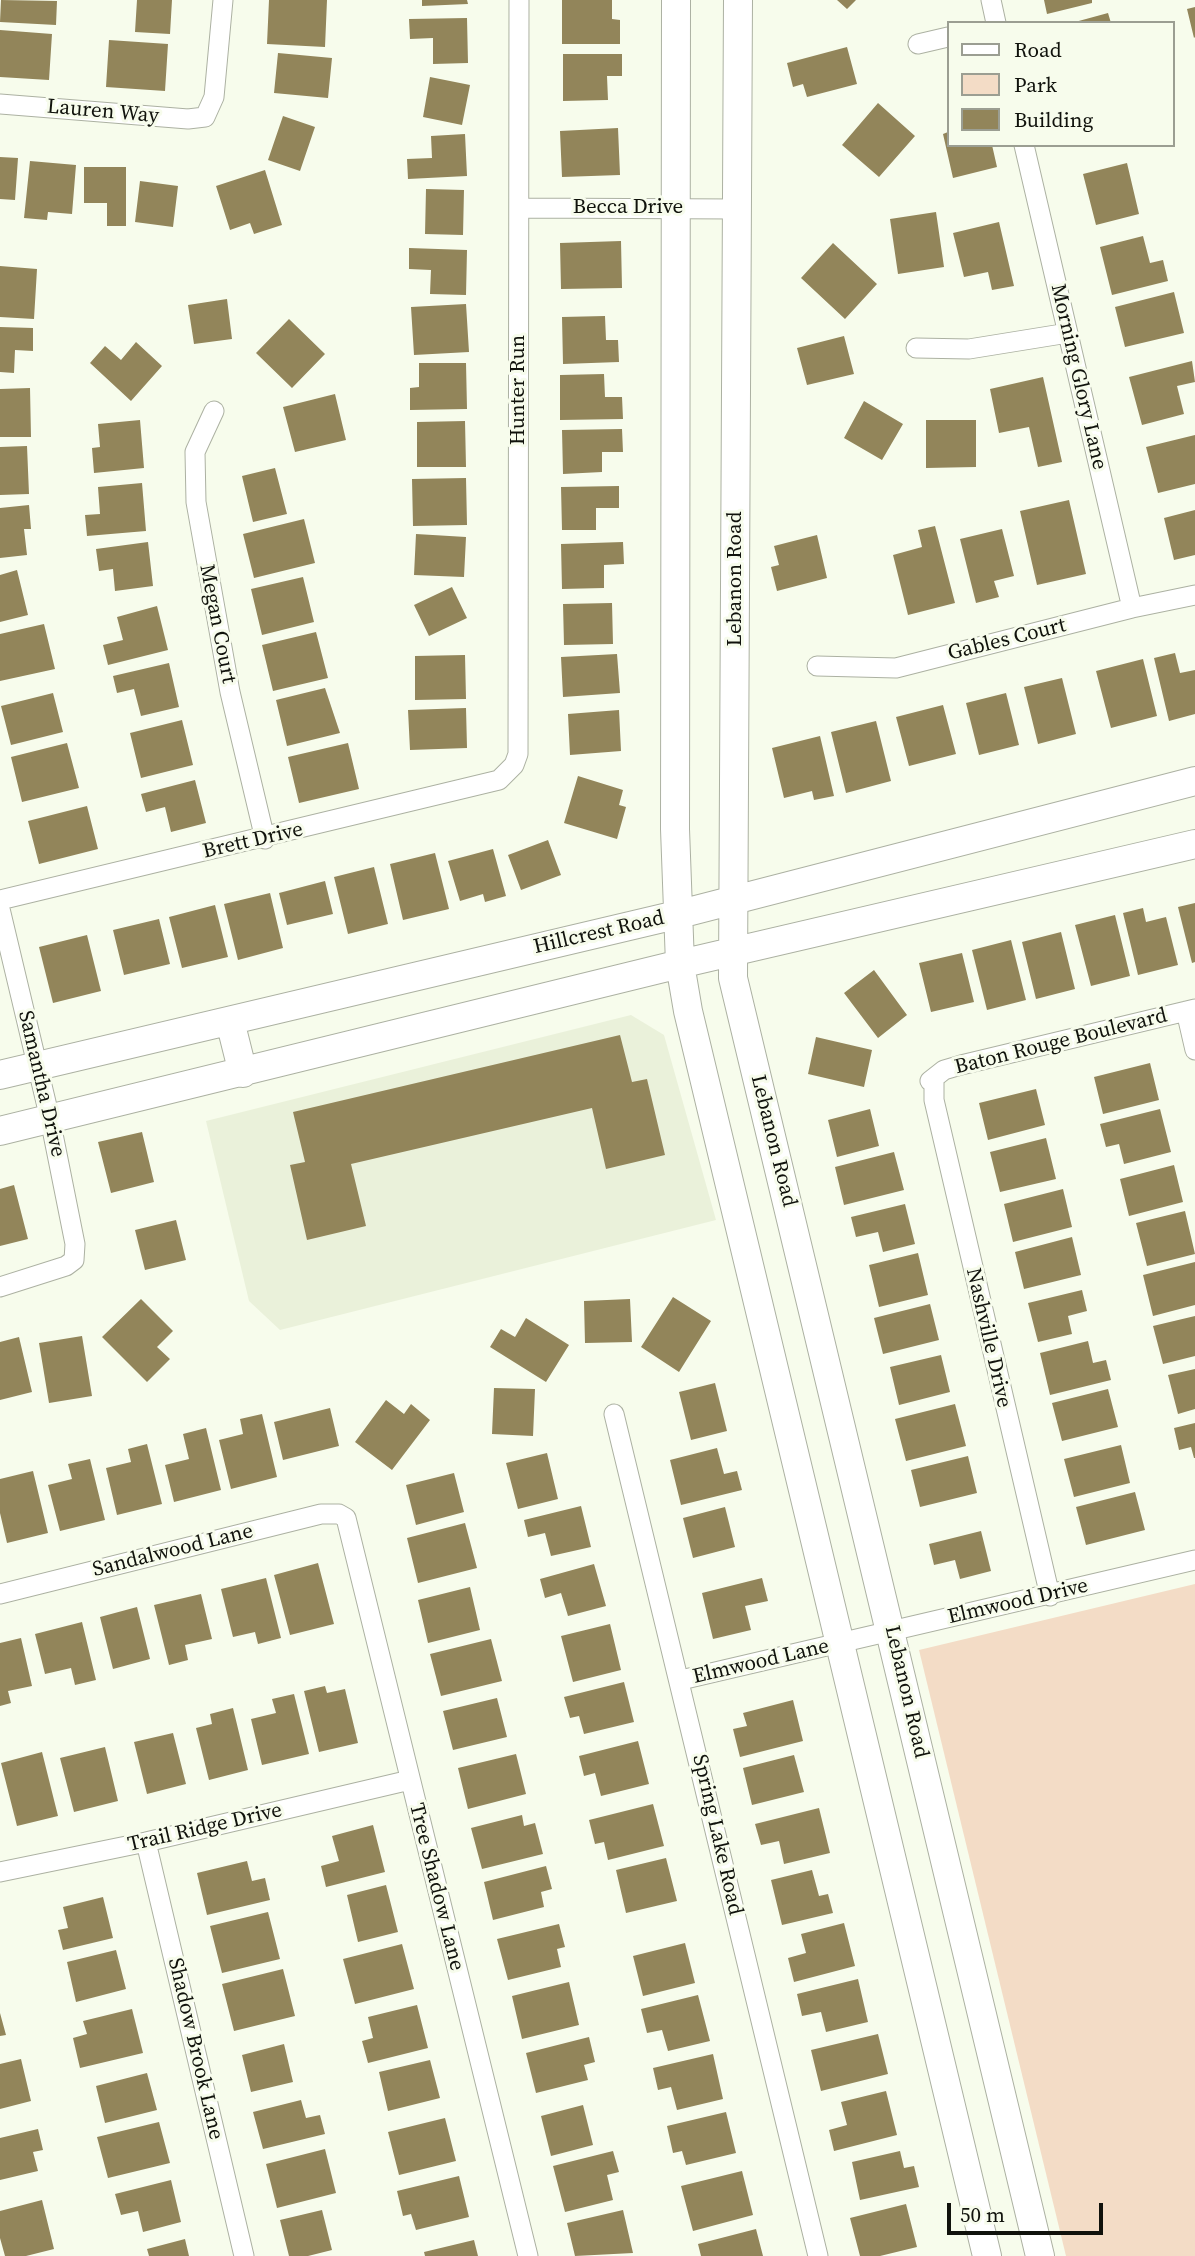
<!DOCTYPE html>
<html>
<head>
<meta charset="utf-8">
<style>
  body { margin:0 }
  #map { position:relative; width:1195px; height:2256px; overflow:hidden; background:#f7fcec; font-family:"Source Serif 4",serif }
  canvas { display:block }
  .legend { position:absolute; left:947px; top:21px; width:228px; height:126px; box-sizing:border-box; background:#f7fcec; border:2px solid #9b9e92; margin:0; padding:9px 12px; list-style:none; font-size:21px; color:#10120c }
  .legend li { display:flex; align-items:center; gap:14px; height:35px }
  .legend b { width:35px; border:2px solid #9b9e92 }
  .scale { position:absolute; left:947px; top:2203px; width:156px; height:32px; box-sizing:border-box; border:4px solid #10120c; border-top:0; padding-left:9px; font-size:21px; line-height:24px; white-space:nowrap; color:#10120c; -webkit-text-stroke:5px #f7fcec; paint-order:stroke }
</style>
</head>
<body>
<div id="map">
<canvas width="1195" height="2256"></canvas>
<ul class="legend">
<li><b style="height:9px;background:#fff"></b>Road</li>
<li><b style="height:19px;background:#f3dcc6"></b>Park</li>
<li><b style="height:19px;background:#92855a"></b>Building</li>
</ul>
<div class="scale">50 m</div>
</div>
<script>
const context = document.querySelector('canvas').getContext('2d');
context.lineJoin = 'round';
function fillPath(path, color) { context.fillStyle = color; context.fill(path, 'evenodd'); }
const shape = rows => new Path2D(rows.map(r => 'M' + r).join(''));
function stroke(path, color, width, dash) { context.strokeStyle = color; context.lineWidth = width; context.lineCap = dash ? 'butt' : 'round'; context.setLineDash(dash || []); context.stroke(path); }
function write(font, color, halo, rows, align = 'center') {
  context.font = font + ' "Source Serif 4",serif'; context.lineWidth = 6; context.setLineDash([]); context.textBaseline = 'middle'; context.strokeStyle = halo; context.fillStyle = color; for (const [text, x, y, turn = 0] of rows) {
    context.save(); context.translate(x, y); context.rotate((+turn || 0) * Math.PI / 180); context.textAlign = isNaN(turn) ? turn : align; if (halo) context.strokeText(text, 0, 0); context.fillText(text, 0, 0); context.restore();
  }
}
fillPath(shape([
  [631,1015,664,1035,716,1220,280,1330,249,1301,206,1121]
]), '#eaf1da');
fillPath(shape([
  [1195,1584,1195,2256,1066,2256,919,1650]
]), '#f3dcc6');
fillPath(shape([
  [1,0,57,1,56,25,0,22],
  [137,0,172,0,170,34,135,32],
  [269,0,327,0,325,47,267,44],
  [422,0,467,0,468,4,422,6],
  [562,0,612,0,612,19,620,20,620,44,562,44],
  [837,0,856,0,847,9],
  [1044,0,1092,0,1092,3,1047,14],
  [1195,7,1195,37,1194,38,1187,9],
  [1108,13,1111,23,1075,23,1075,22],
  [467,18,468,63,433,64,433,38,410,39,409,19],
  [0,30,52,34,49,80,0,77],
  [109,40,168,44,165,91,106,87],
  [847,47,857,84,807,97,803,84,793,87,787,63],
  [278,53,332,58,328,98,274,93],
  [563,54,622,54,622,76,607,76,608,100,563,101],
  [430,77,470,85,462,125,423,117],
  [878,103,915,136,879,177,842,145],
  [283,116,315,127,300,171,268,160],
  [618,128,620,175,562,177,560,131],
  [948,132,948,145,992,145,997,167,953,178,943,134],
  [465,134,467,176,408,179,407,159,432,158,431,136],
  [0,157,18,158,15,200,0,199],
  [30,161,76,165,72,214,48,212,47,220,24,218],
  [1127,163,1139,214,1096,225,1083,174],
  [84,167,126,167,126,226,107,226,107,203,84,203],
  [265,170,282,225,254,234,250,223,230,230,216,186],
  [140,181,178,186,173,227,135,222],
  [426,189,464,190,463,235,425,234],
  [936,212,944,267,898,274,890,219],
  [999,222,1014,286,992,290,988,272,964,277,953,233],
  [1143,236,1150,263,1163,260,1168,281,1112,295,1100,247],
  [621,241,622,288,561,289,560,243],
  [833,243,877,284,845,319,801,278],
  [409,248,467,250,466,295,430,294,431,270,409,269],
  [0,266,37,269,34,319,0,317],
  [1174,292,1184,333,1125,347,1115,307],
  [227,299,232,339,194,344,188,305],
  [466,304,469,352,414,355,411,307],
  [605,316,606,340,618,340,619,362,563,364,562,317],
  [289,319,325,354,292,388,256,353],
  [0,327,33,328,33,351,15,350,14,373,0,372],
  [844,336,854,374,807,385,797,348],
  [136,342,162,366,131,401,90,363,105,346,121,360],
  [1192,361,1195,382,1177,386,1184,414,1142,425,1129,377],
  [419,363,466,363,467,409,410,410,410,388,419,387],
  [604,374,605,397,622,397,623,419,560,420,560,375],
  [1043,377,1062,462,1038,467,1029,427,999,433,990,389],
  [30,388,31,437,0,437,0,389],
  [335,394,346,440,295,452,283,407],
  [864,401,903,424,882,460,844,438],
  [140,420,144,468,94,473,92,448,100,447,98,424],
  [926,420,976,420,976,467,926,468],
  [465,421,466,467,417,467,417,422],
  [622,429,623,452,602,452,602,472,563,474,562,430],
  [1195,435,1195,484,1158,493,1146,447],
  [27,446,29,494,0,495,0,447],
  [275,468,287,514,253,522,242,476],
  [466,478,467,525,413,526,412,479],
  [142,483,146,531,87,536,85,515,100,514,98,487],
  [619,486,619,508,596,508,596,530,562,530,561,487],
  [1069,500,1086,574,1037,585,1020,511],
  [29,505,31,529,24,529,27,555,0,558,0,508],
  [1195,510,1195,555,1174,560,1164,518],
  [304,519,315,563,254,578,243,534],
  [935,526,955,603,908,615,893,555,922,547,918,530],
  [1002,529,1014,576,994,581,999,597,976,603,960,539],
  [416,534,466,537,464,577,414,575],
  [817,535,827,578,777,591,771,567,779,565,774,546],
  [148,542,153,586,115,591,113,569,99,571,96,549],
  [623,542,624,564,604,565,604,588,562,589,561,544],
  [17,570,28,615,0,622,0,575],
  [303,577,314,622,262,635,251,589],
  [452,587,467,618,429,636,414,605],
  [612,603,613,644,564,645,563,604],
  [157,606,168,650,108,665,103,645,123,640,117,617],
  [44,624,55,669,0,681,0,634],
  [316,632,328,678,273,691,262,645],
  [1175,653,1180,673,1195,670,1195,714,1169,721,1154,658],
  [617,654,620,693,563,697,561,657],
  [465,655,466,699,415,700,415,656],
  [1143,659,1157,716,1111,728,1096,671],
  [169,663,179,707,141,716,134,689,117,693,113,676],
  [1062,678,1076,734,1038,744,1024,687],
  [325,688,340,733,287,746,276,700],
  [53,693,63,732,11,745,1,706],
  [1006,693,1019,745,979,755,966,703],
  [943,705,956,754,909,766,896,717],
  [466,708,467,748,410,750,408,710],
  [619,710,621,751,570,755,568,714],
  [182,720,193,765,141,778,130,733],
  [876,721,891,781,846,793,831,732],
  [820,736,834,796,814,800,812,791,784,798,772,748],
  [67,743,79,788,22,802,11,757],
  [348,743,359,789,299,803,288,757],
  [578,776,623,790,619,805,626,807,617,839,564,823],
  [195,780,206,823,171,832,165,807,146,812,141,794],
  [87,806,98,849,39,864,28,821],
  [548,840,561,875,521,890,508,855],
  [493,849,506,896,485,902,483,894,460,901,448,861],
  [435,853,449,909,403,920,390,864],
  [374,867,388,924,348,934,334,877],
  [325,881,333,914,287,925,279,893],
  [270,893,283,948,238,960,224,904],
  [1195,903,1195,962,1192,963,1178,907],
  [215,905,228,957,182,968,169,917],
  [1143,908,1146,922,1166,917,1178,965,1138,975,1123,913],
  [1115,915,1130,976,1091,986,1075,925],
  [159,919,170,964,124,975,113,930],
  [1061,932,1075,989,1036,999,1022,942],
  [87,935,101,991,53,1003,39,947],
  [1011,940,1026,1000,987,1010,972,950],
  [962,953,974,1002,931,1012,919,963],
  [874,970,907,1015,878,1038,844,993],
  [620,1035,632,1082,647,1079,665,1155,606,1169,592,1108,351,1164,366,1226,307,1240,290,1165,305,1162,293,1112],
  [816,1037,872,1050,864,1087,808,1074],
  [1150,1063,1159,1100,1103,1114,1094,1077],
  [1036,1089,1045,1125,988,1140,979,1103],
  [870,1109,879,1146,837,1157,828,1120],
  [1160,1109,1171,1152,1124,1164,1119,1144,1106,1147,1100,1124],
  [142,1132,154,1182,111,1193,98,1142],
  [1046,1138,1056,1179,1000,1192,990,1152],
  [894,1152,904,1190,844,1205,835,1167],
  [1174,1165,1183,1202,1129,1216,1120,1179],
  [14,1185,28,1239,0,1246,0,1189],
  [1063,1189,1072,1227,1013,1242,1004,1204],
  [905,1204,915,1244,883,1252,878,1232,856,1237,851,1217],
  [1185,1211,1195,1254,1147,1266,1136,1223],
  [176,1220,186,1260,145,1270,135,1230],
  [1072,1237,1081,1275,1024,1289,1015,1252],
  [918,1253,928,1295,879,1307,869,1265],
  [1195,1262,1195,1305,1153,1316,1143,1275],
  [1082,1290,1087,1311,1068,1316,1072,1334,1038,1342,1028,1303],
  [673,1297,711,1321,679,1372,641,1347],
  [141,1299,173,1331,157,1347,170,1359,147,1382,102,1337],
  [630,1299,632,1342,585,1343,584,1301],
  [930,1304,939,1340,883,1354,874,1318],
  [1195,1316,1195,1356,1163,1364,1153,1326],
  [526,1318,569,1345,546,1382,490,1347,501,1329,515,1337],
  [82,1336,92,1396,49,1403,39,1343],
  [19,1337,32,1392,0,1400,0,1342],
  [1088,1341,1093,1363,1106,1360,1111,1380,1050,1395,1040,1353],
  [941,1355,950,1392,899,1405,890,1367],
  [1195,1369,1195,1409,1178,1414,1168,1375],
  [715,1383,727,1431,691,1440,679,1392],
  [494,1388,535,1389,533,1436,492,1434],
  [1108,1389,1118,1427,1062,1441,1052,1403],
  [386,1400,404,1414,411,1404,430,1420,392,1470,355,1442],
  [955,1404,966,1446,906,1461,895,1419],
  [330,1408,339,1446,283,1460,274,1422],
  [262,1414,277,1477,231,1489,219,1440,243,1434,240,1419],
  [1195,1423,1195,1458,1194,1458,1191,1447,1179,1450,1174,1428],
  [206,1428,221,1490,174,1502,165,1465,189,1459,183,1434],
  [147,1444,162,1504,117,1515,106,1468,131,1462,128,1449],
  [1121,1445,1130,1483,1074,1497,1064,1459],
  [717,1448,724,1474,737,1471,742,1490,681,1505,670,1460],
  [547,1453,558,1499,518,1509,506,1463],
  [968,1456,977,1493,920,1507,911,1470],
  [90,1459,105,1520,60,1531,48,1485,72,1479,68,1464],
  [33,1471,48,1533,7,1543,0,1513,0,1479],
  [454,1473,464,1512,416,1525,406,1485],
  [1135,1492,1145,1530,1086,1545,1076,1507],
  [581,1506,591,1547,551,1556,545,1533,528,1537,524,1520],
  [725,1507,735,1547,693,1558,683,1518],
  [465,1523,477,1568,418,1583,407,1538],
  [981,1531,991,1571,960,1579,955,1560,934,1565,929,1544],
  [318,1563,334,1624,290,1635,274,1575],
  [594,1564,606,1606,568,1616,561,1593,545,1598,540,1579],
  [266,1578,281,1638,258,1644,255,1632,233,1637,221,1589],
  [762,1578,768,1601,745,1606,751,1630,713,1639,702,1593],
  [470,1587,480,1630,428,1643,418,1600],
  [201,1594,212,1639,185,1645,188,1660,169,1665,154,1605],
  [137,1607,150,1659,113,1669,100,1617],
  [82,1622,96,1680,75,1685,71,1668,45,1674,35,1634],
  [610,1624,621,1670,573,1682,561,1636],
  [21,1638,32,1686,8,1691,11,1703,0,1706,0,1643],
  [491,1639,502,1681,441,1696,430,1654],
  [624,1682,634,1722,584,1734,579,1716,570,1718,564,1697],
  [325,1686,327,1693,345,1689,358,1743,319,1752,304,1691],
  [294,1694,309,1754,262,1765,251,1719,276,1713,272,1699],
  [497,1698,507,1737,453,1750,443,1711],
  [793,1700,803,1741,740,1757,733,1729,747,1726,743,1713],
  [233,1708,248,1770,209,1780,196,1728,212,1724,210,1714],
  [173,1733,186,1784,147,1794,134,1742],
  [638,1741,649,1784,601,1796,595,1773,584,1776,579,1756],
  [105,1747,118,1801,74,1812,60,1758],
  [42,1752,58,1816,17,1826,1,1763],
  [516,1754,526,1794,468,1809,458,1768],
  [794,1755,804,1792,752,1805,743,1768],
  [653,1804,664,1846,608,1860,604,1842,595,1844,589,1820],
  [819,1808,830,1853,784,1864,779,1841,761,1845,755,1824],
  [522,1815,524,1826,535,1823,543,1854,482,1869,471,1828],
  [373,1825,385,1872,326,1887,321,1866,339,1861,332,1836],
  [666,1858,677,1901,626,1913,616,1870],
  [247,1861,252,1881,265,1878,270,1900,207,1915,197,1873],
  [546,1866,552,1889,541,1892,544,1907,493,1920,484,1882],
  [812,1870,819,1896,828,1894,833,1913,782,1925,771,1880],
  [386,1885,398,1932,358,1942,347,1895],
  [103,1897,113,1938,63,1950,58,1930,68,1928,63,1907],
  [268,1912,280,1959,222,1973,210,1926],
  [844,1923,855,1966,794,1982,788,1958,806,1953,801,1934],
  [559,1924,565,1947,557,1949,561,1967,508,1980,497,1939],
  [685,1943,695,1983,643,1996,633,1956],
  [402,1944,414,1989,355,2004,343,1959],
  [116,1950,126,1989,76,2002,67,1962],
  [283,1969,295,2016,234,2031,222,1984],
  [858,1979,868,2022,826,2032,821,2012,802,2016,797,1994],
  [569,1982,579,2025,522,2039,512,1996],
  [698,1995,710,2041,668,2051,662,2030,647,2033,641,2009],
  [417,2005,428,2048,368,2063,362,2041,373,2038,368,2017],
  [132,2009,143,2053,80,2068,73,2038,87,2034,83,2021],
  [0,2013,6,2035,0,2036],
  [878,2034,888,2074,821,2091,811,2050],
  [589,2037,595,2062,584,2065,588,2080,536,2093,526,2053],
  [284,2044,293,2082,251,2092,242,2055],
  [713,2054,723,2099,677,2110,671,2087,658,2090,653,2068],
  [21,2059,31,2101,0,2109,0,2064],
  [430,2060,440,2098,388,2111,379,2072],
  [147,2073,157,2110,105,2123,96,2086],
  [886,2091,897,2135,834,2151,829,2130,847,2125,841,2102],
  [301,2100,306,2118,320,2115,325,2134,263,2149,253,2112],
  [583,2105,593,2145,551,2156,541,2116],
  [726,2112,736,2153,686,2165,682,2151,673,2153,667,2126],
  [445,2118,456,2161,399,2175,388,2132],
  [159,2122,170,2163,108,2178,97,2137],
  [38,2129,43,2150,33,2152,38,2171,0,2180,0,2138],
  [325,2149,336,2193,277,2208,266,2164],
  [613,2151,619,2172,607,2175,613,2200,565,2212,553,2166],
  [900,2151,904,2168,914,2166,919,2187,860,2200,852,2162],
  [742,2171,753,2215,693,2231,681,2186],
  [459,2176,469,2217,416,2230,411,2214,403,2216,397,2191],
  [171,2180,181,2222,143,2232,138,2211,121,2215,115,2194],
  [42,2200,54,2249,26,2256,5,2256,0,2238,0,2211],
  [906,2204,917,2247,880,2256,860,2256,850,2218],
  [322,2210,332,2250,308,2256,289,2256,280,2220],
  [623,2210,633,2253,575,2256,567,2223],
  [756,2229,763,2256,701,2256,698,2244],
  [185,2239,189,2256,149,2256,147,2249],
  [474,2240,478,2256,425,2256,424,2252]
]), '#92855a');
const minor = shape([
  [991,0,996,23],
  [918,44,948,37],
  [0,104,188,119,205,117,214,97,223,0],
  [1024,145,1132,608],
  [519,208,737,209],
  [916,348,969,349,1068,333],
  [214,411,195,452,196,502,230,692,265,839],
  [817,666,896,668,1132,608,1195,595],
  [0,900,499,780,514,765,518,754,519,0],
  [0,909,50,1119,75,1244,74,1260,66,1266,0,1287],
  [1186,1011,1195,1050],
  [614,1414,818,2256],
  [0,1594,321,1514,339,1514,346,1518,528,2256],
  [1050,1596,934,1100,934,1083,930,1081,944,1070,961,1065,1195,1009],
  [681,1680,1195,1560],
  [146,1842,244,2256],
  [0,1872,146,1842,410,1780]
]);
const secondary = shape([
  [676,0,675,829,680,964,688,1011,987,2256],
  [738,0,733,978,1040,2256],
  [230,1021,243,1073],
  [0,1075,676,915,1195,781],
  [0,1131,680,964,1195,844]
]);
stroke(minor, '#acb1a2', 21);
stroke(secondary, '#acb1a2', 30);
stroke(minor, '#fff', 19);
stroke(secondary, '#fff', 28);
write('21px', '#10120c', '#f7fcec', [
  ["Lauren Way",103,112,5],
  ["Becca Drive",628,208],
  ["Morning Glory Lane",1078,377,77],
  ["Hunter Run",519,390,-90],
  ["Lebanon Road",736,579,-90],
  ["Megan Court",217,624,79],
  ["Gables Court",1007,640,-14],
  ["Brett Drive",253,841,-13],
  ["Hillcrest Road",599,933,-13],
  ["Baton Rouge Boulevard",1061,1042,-14],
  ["Samantha Drive",41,1084,77],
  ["Lebanon Road",773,1141,76],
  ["Nashville Drive",988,1338,77],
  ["Sandalwood Lane",173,1551,-14],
  ["Elmwood Drive",1018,1602,-13],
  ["Elmwood Lane",761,1662,-13],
  ["Lebanon Road",906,1692,77],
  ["Trail Ridge Drive",205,1828,-13],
  ["Spring Lake Road",717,1835,77],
  ["Tree Shadow Lane",436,1887,76],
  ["Shadow Brook Lane",195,2049,77]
]);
</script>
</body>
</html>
